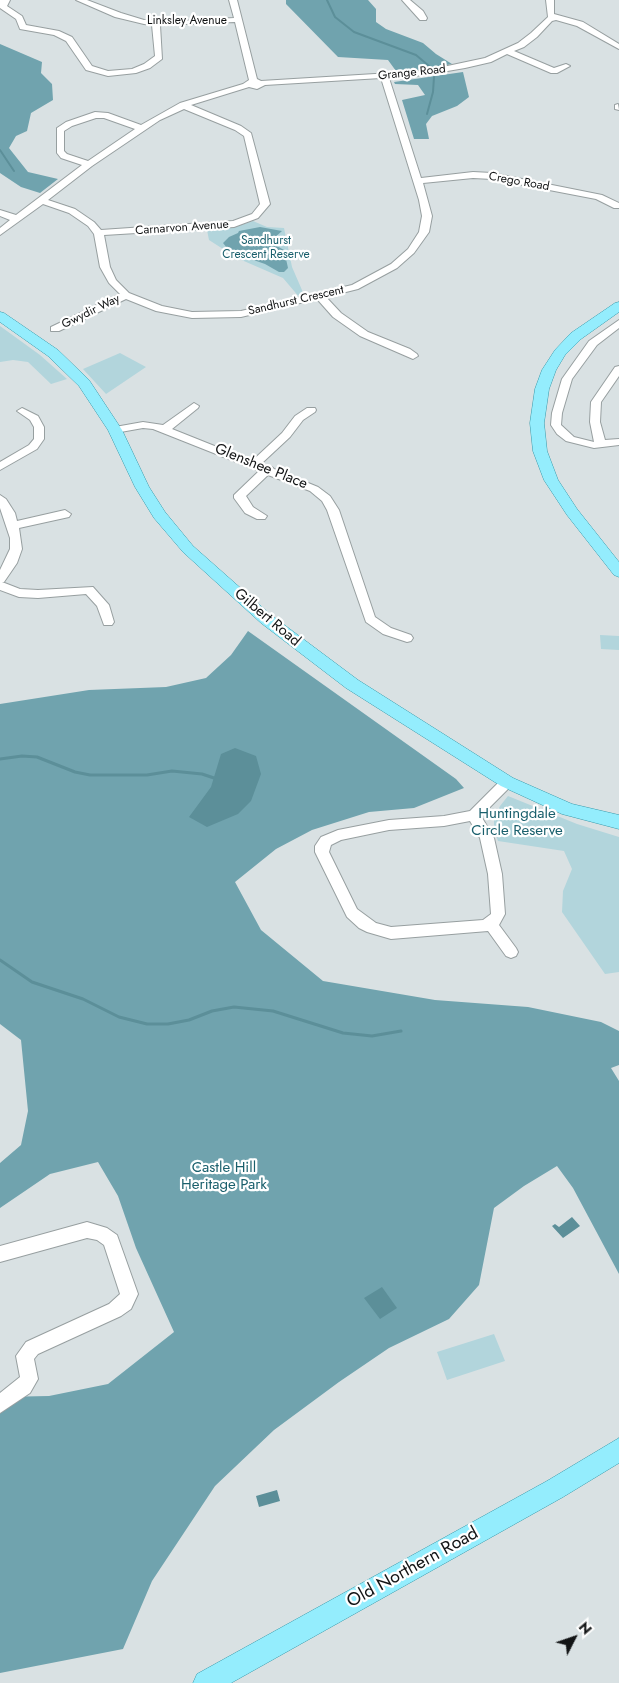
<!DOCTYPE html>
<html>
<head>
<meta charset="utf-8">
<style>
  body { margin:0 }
  #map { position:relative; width:619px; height:1683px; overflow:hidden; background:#d9e1e3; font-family:Jost,sans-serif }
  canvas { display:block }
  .north { position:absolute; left:549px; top:1613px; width:50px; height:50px; -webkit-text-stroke:4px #fff; paint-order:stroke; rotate:49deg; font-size:14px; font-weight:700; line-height:20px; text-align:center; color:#121415 }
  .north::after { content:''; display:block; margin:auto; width:18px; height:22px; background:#121415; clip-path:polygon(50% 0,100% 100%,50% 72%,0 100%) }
</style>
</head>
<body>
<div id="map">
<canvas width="619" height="1683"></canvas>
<div class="north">N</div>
</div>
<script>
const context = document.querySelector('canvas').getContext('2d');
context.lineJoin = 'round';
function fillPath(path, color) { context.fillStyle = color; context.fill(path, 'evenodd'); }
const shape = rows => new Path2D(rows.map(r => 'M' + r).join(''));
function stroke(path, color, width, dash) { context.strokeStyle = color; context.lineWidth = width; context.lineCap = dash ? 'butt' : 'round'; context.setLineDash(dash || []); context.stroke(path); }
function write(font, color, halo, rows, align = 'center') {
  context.font = font + ' Jost,sans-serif'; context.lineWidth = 4.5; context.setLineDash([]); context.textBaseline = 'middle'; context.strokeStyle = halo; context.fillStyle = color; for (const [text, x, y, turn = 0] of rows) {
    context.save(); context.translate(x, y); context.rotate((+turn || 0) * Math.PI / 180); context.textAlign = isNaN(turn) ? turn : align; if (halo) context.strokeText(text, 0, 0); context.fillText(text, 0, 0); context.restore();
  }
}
fillPath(shape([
  [253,221,267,227,284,228,292,267,305,297,300,298,283,278,237,258,209,240,207,230,235,227],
  [0,326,40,355,67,379,51,384,28,362,13,360,0,362],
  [120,353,146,367,106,394,83,369],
  [600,635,619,636,619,650,601,649],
  [508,796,577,824,619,837,619,972,605,974,562,912,563,891,572,869,564,851,498,841,494,829,494,818,500,806],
  [494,1334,505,1361,447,1380,437,1352]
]), '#b2d5dc');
fillPath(shape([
  [286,0,368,0,376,9,376,22,386,29,423,43,436,54,452,64,420,70,396,71,388,60,338,57,286,4],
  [0,44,42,62,41,73,52,84,53,100,31,113,27,131,16,136,9,148,28,172,58,179,40,193,21,187,0,173],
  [463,72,469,97,457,106,432,116,426,124,429,139,414,139,402,100,425,95,418,85,395,84,394,82],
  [260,227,282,231,272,240,273,244,284,250,288,268,284,272,279,272,265,264,242,256,227,248,223,243,229,237,238,233,239,231],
  [248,631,456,779,464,788,414,808,369,812,312,830,276,849,235,882,261,930,323,981,435,1000,528,1007,601,1022,619,1031,619,1065,611,1068,619,1081,619,1274,573,1188,557,1166,524,1186,494,1208,479,1285,449,1319,389,1348,339,1382,274,1430,215,1486,152,1581,123,1649,0,1673,0,1397,49,1396,108,1384,174,1332,136,1248,118,1196,98,1162,50,1174,0,1208,0,1163,21,1145,28,1111,21,1040,0,1024,0,704,89,690,166,687,206,678,231,655]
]), '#70a3ae');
fillPath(shape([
  [235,748,256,756,261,774,251,801,238,814,207,827,189,817,211,787,221,754],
  [572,1217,580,1226,563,1238,552,1226,555,1224,559,1227],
  [382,1287,397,1308,380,1319,364,1298],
  [277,1490,280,1501,259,1507,256,1496]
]), '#5c8f99');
stroke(shape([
  [327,0,335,17,354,32,416,55,429,66],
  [427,114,433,92,434,77],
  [0,150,14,171]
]), '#5c8f99', 2);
stroke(shape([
  [0,759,22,756,37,757,75,772,90,775,147,775,172,771,202,774,214,778],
  [0,960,32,982,83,999,119,1017,147,1024,168,1024,189,1020,212,1011,234,1007,273,1011,343,1033,372,1036,401,1031]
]), '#5c8f99', 3);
const minor = shape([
  [10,0,7,6,22,16,26,25,59,31,72,37,92,66,108,71,132,69,144,64,155,56,152,25,144,24,115,17,76,0,87,0,121,13,144,20,182,21,234,18,229,0,237,0,257,79,261,81,424,71,485,58,518,43,531,33,548,17,546,0,554,0,554,14,583,22,619,44,619,49,577,26,556,20,552,21,537,37,524,47,514,51,554,68,566,64,570,66,557,73,551,73,507,54,491,62,465,68,424,75,389,78,421,178,473,172,492,173,602,195,619,203,619,208,614,208,596,199,492,179,473,178,423,183,432,216,429,232,414,253,397,268,358,289,326,297,341,313,368,332,410,349,417,354,418,356,413,359,360,336,333,317,317,299,241,317,192,318,156,311,126,299,59,331,51,331,51,327,120,294,109,283,100,267,94,234,88,226,69,213,43,204,0,235,0,228,10,220,0,216,0,210,16,215,82,165,61,158,57,153,57,128,66,122,95,112,108,113,141,125,180,103,243,84,249,80,235,22,160,25,162,59,150,68,136,73,108,76,86,70,66,41,54,35,20,29,16,19,0,8,0,0,10,0],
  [381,78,419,200,422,216,419,232,408,249,391,264,352,285,241,311,192,312,162,306,129,293,116,280,110,267,104,235,234,227,258,218,270,204,251,133,241,126,191,105,249,87,257,89,265,85,381,78],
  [184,109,235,130,244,136,260,204,252,214,233,221,101,230,94,222,75,209,48,200,92,166,160,120,184,109],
  [96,118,104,118,135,129,88,161,67,154,64,151,64,131,72,126,96,118],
  [402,0,410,0,423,11,427,18,426,20,420,20,402,0],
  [618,104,619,110,615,109,615,105,618,104],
  [619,320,619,328,597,345,572,379,562,413,561,425,574,437,594,442,590,422,591,402,615,367,619,366,619,376,601,402,600,422,605,440,619,439,619,445,594,448,566,441,557,434,551,425,552,413,562,379,589,341,619,320],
  [194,403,199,406,198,408,172,429,252,461,282,433,295,416,307,408,315,408,316,410,315,412,303,420,290,437,261,464,272,467,274,469,318,487,330,496,339,510,375,617,391,628,411,635,413,638,411,641,407,642,383,634,366,622,327,510,322,501,310,491,268,475,246,496,253,507,267,516,265,519,257,519,245,513,234,498,234,495,259,471,153,429,143,428,115,433,110,430,115,427,143,422,163,425,194,403],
  [22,408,38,416,44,427,44,439,37,449,0,470,0,462,29,445,34,439,34,427,30,420,17,411,22,408],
  [0,495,6,499,15,513,17,521,65,510,71,514,69,517,19,528,22,549,17,563,4,582,2,582,20,589,38,590,93,587,109,605,114,622,112,625,104,625,97,606,86,594,38,598,19,597,0,590,0,570,10,549,10,538,0,508,0,495],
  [507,777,512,779,514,782,512,785,481,816,494,838,502,874,505,914,499,925,516,948,518,952,516,956,511,958,506,956,488,931,391,939,367,932,359,928,347,917,315,852,315,846,321,837,338,830,389,820,444,816,470,811,502,779,507,777],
  [470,821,480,838,488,874,491,914,483,920,391,927,376,923,357,909,329,852,331,845,341,840,389,830,444,826,470,821],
  [87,1222,107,1228,117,1235,138,1294,131,1309,121,1316,38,1354,34,1359,38,1379,30,1393,0,1413,0,1393,20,1377,16,1356,26,1342,109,1304,120,1294,104,1245,97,1240,87,1238,0,1262,0,1246,87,1222]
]);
const major = shape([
  [619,302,619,312,581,339,565,355,556,370,549,389,544,423,547,451,558,480,577,509,619,562,619,577,614,575,567,515,544,480,533,451,530,423,535,389,542,370,555,350,571,333,615,303,619,302],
  [0,312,4,313,58,350,89,380,122,430,149,487,165,512,193,546,271,615,358,680,513,778,572,804,619,815,619,829,562,814,501,786,346,688,261,623,183,552,154,518,135,487,108,430,79,386,48,356,0,322,0,312],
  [619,1438,619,1463,563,1497,231,1683,193,1683,197,1674,547,1481,619,1438]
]);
stroke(minor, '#979fa0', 2);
stroke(major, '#3899aa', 1);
fillPath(minor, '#fff');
fillPath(major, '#94edfd');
write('12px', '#121415', '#fff', [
  ["Linksley Avenue",187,21],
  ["Grange Road",412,73,-6],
  ["Crego Road",519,182,10],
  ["Carnarvon Avenue",182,228,-4],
  ["Sandhurst Crescent",296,301,-13],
  ["Gwydir Way",91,312,-26]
]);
write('12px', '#195f6c', '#fff', [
  ["Sandhurst",266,241],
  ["Crescent Reserve",266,255]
]);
write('15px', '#121415', '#fff', [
  ["Glenshee Place",261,467,22],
  ["Gilbert Road",267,618,40]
]);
write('15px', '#195f6c', '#fff', [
  ["Huntingdale",517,814],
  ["Circle Reserve",517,831],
  ["Castle Hill",224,1168],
  ["Heritage Park",224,1185]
]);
write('18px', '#121415', '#fff', [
  ["Old Northern Road",413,1568,-29]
]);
</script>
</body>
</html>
